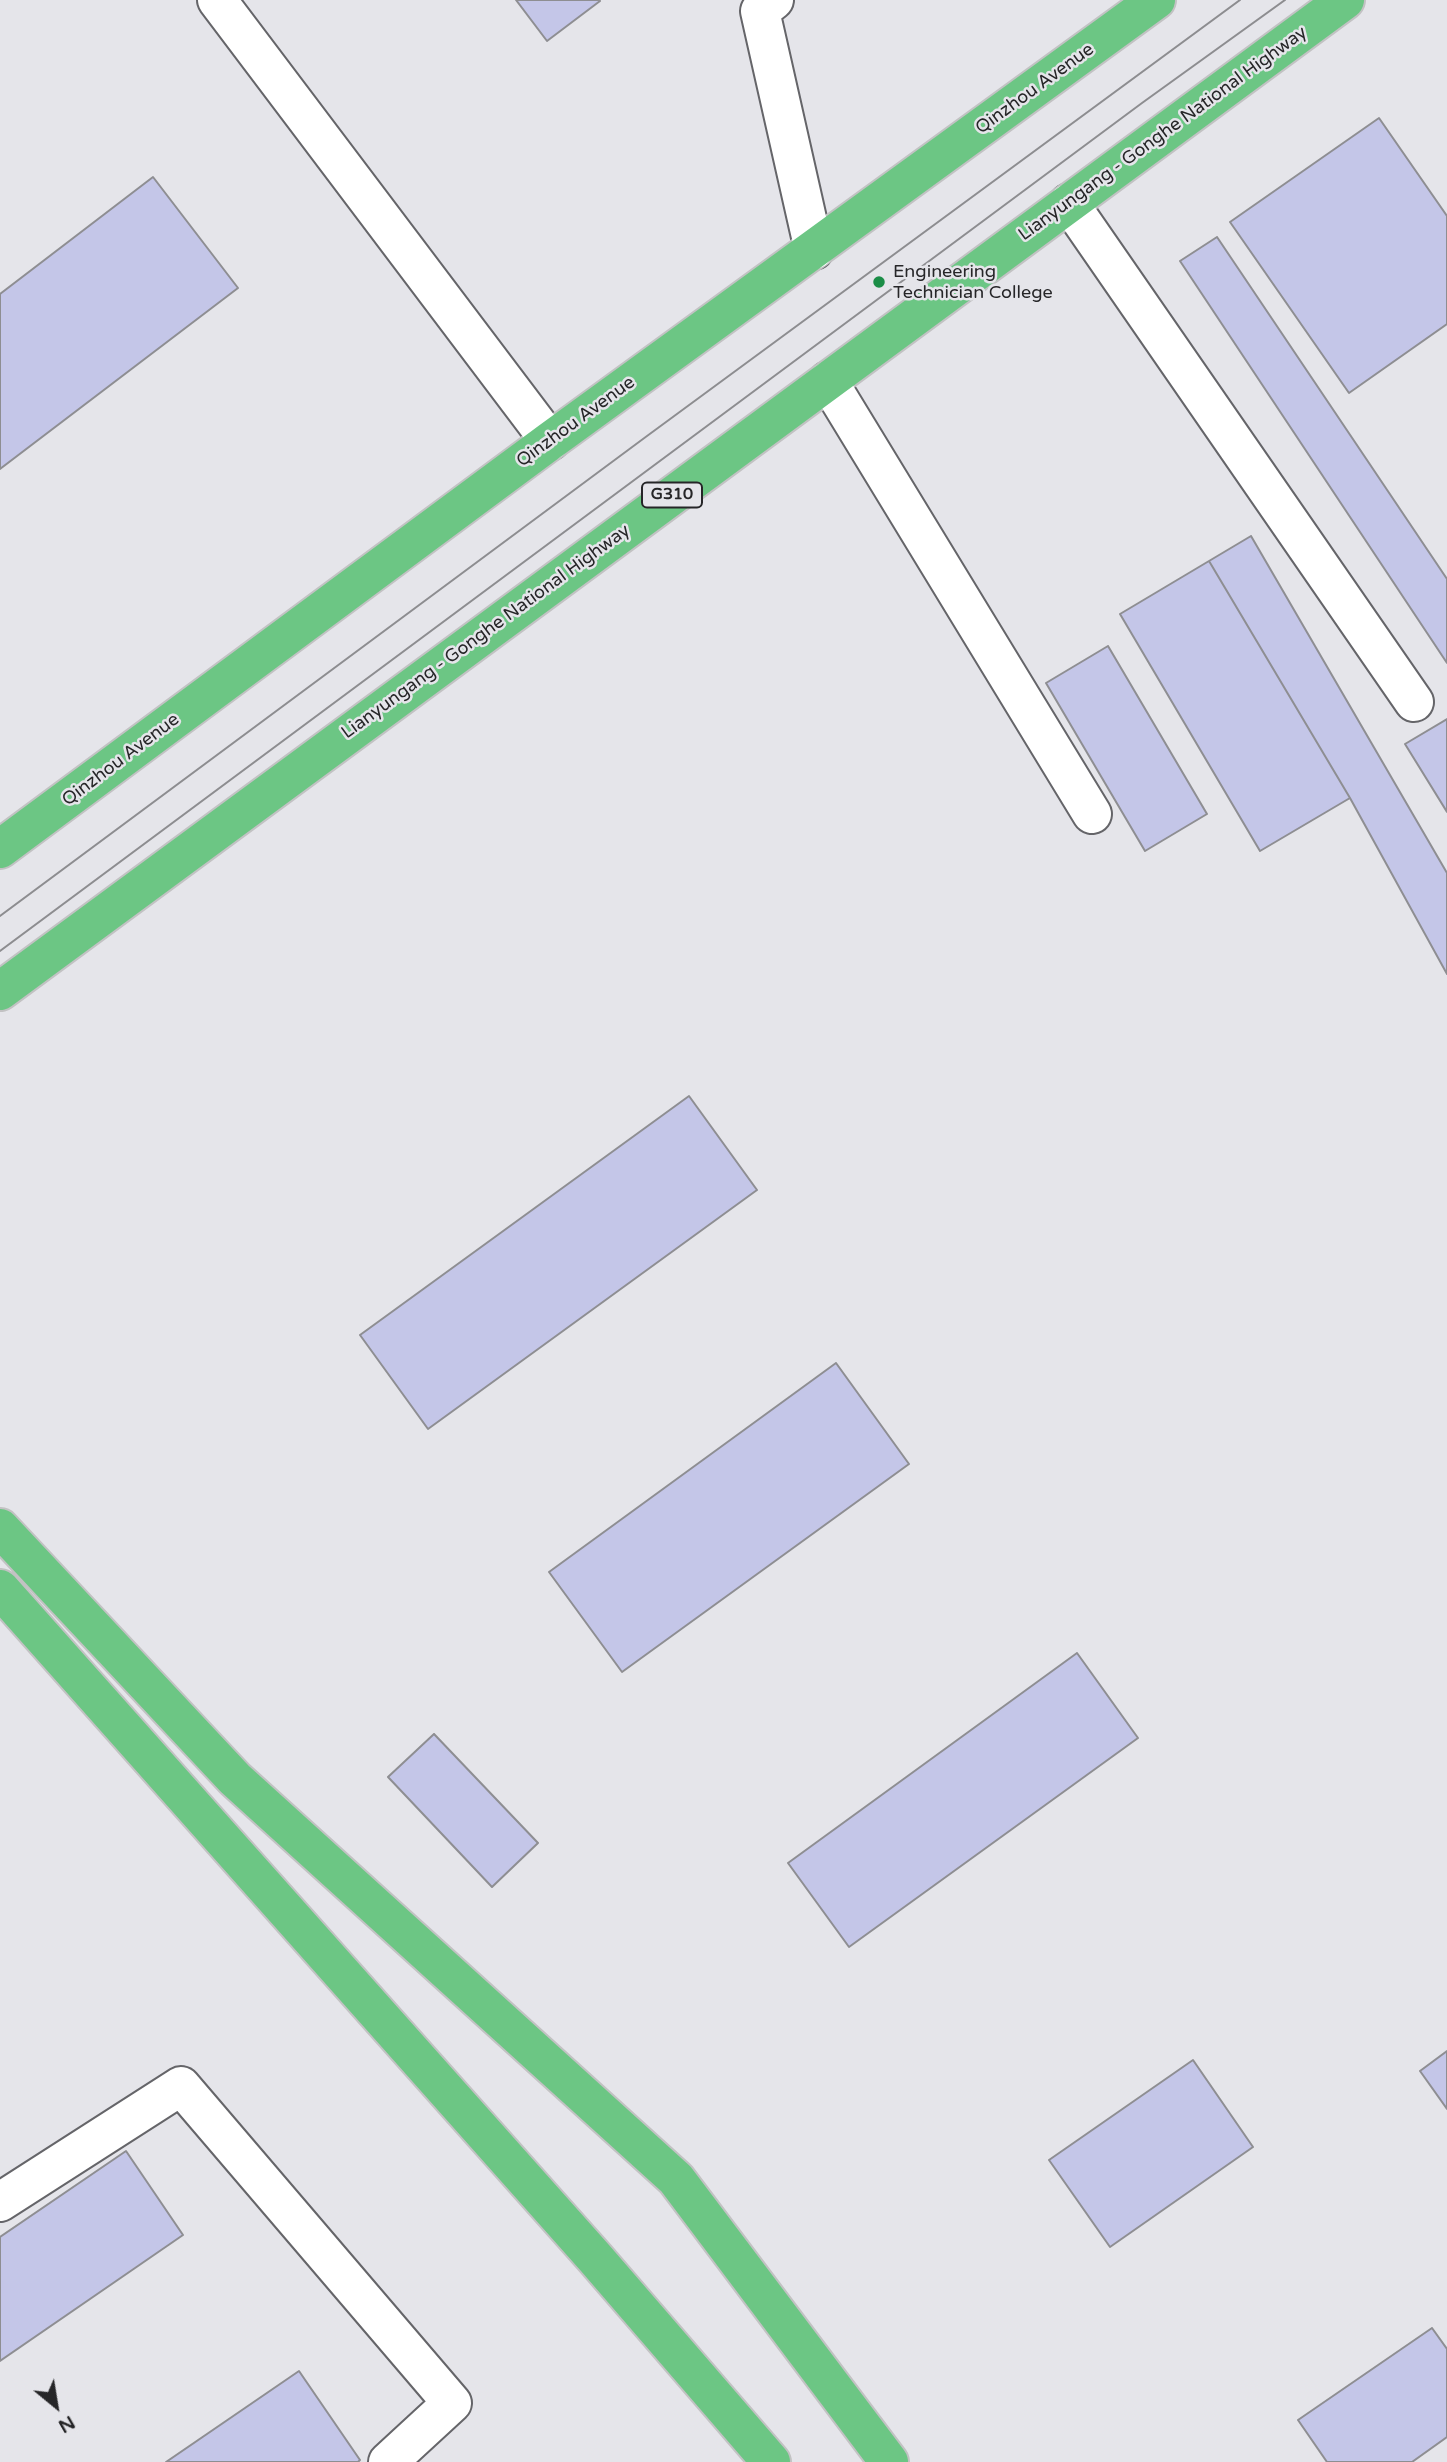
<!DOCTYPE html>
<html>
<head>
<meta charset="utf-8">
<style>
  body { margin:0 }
  #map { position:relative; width:1447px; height:2462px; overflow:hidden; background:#e5e5ea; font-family:"Varela Round",sans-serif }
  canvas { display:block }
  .north { position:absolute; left:21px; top:2371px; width:70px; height:70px; -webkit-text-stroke:5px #e5e5ea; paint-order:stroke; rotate:150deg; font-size:19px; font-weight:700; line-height:28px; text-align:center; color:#262628 }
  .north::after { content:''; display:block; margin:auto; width:24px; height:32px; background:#262628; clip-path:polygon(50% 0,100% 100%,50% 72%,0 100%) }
</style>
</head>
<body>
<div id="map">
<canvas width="1447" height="2462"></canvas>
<div class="north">N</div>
</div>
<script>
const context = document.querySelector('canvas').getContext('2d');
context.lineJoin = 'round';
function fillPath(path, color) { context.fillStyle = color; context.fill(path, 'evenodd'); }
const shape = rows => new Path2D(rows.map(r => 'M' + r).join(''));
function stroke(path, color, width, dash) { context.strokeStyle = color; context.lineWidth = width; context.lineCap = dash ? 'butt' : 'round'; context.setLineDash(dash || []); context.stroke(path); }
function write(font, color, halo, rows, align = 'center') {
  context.font = font + ' "Varela Round",sans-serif'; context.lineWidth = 5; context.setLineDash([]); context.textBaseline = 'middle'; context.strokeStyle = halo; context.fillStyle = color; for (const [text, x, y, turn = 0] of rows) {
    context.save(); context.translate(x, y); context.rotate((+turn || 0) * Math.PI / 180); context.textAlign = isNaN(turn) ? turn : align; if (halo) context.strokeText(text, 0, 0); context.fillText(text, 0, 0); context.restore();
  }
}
const building = shape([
  [516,0,599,0,600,1,547,41,516,0],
  [1379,118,1447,216,1447,324,1349,393,1230,222,1379,118],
  [153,177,238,288,0,469,0,294,153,177],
  [1217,237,1447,579,1447,663,1180,261,1217,237],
  [1251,536,1447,873,1447,974,1350,798,1209,561,1251,536],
  [1209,561,1350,798,1260,851,1120,614,1209,561],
  [1108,646,1207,814,1145,851,1046,683,1108,646],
  [1447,719,1447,812,1405,744,1447,719],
  [689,1096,757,1190,428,1429,360,1335,689,1096],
  [836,1363,909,1464,622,1672,549,1572,836,1363],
  [1077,1653,1138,1738,849,1947,788,1863,1077,1653],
  [434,1734,538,1843,492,1887,388,1777,434,1734],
  [1447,2051,1447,2109,1420,2071,1447,2051],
  [1193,2060,1253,2147,1110,2247,1049,2160,1193,2060],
  [126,2151,183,2235,0,2361,0,2237,126,2151],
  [1432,2328,1447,2349,1447,2437,1412,2462,1327,2462,1298,2420,1432,2328],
  [299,2371,360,2460,358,2462,166,2462,299,2371]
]);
fillPath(building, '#c4c6e8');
stroke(building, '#8e8e92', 2);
const minor = shape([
  [217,0,550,441],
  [774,0,760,11,814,250],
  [1069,203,1414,702],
  [828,381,1092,814],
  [0,2202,181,2086,452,2403,388,2462]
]);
const highway = shape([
  [0,849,550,441,1156,0],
  [0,991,1345,0],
  [0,1528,235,1779,676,2179,889,2462],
  [0,1589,595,2258,771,2462]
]);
stroke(minor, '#656569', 42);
stroke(highway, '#c2c2c3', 42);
stroke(minor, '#fff', 38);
stroke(highway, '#6cc684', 38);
stroke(shape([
  [0,916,647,436,1240,0],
  [0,951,1142,103,1285,0]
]), '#8d8d90', 2);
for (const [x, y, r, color] of [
  [879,282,7,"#1b8d47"]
]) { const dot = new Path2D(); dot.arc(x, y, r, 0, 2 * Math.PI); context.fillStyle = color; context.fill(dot); stroke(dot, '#e5e5ea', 2.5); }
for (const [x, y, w] of [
  [672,495,60]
]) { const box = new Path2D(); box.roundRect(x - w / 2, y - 12.5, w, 25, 5); context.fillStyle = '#e5e5ea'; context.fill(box); stroke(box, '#262628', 2); }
write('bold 16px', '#262628', null, [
  ["G310",672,495]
]);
write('18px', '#262628', '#e5e5ea', [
  ["Qinzhou Avenue",1035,89,-36],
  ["Lianyungang - Gonghe National Highway",1163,134,-36],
  ["Qinzhou Avenue",576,422,-36],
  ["Lianyungang - Gonghe National Highway",486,632,-36],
  ["Qinzhou Avenue",121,760,-37]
]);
write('18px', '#262628', '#e5e5ea', [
  ["Engineering",893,272],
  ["Technician College",893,293]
], 'left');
</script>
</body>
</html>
